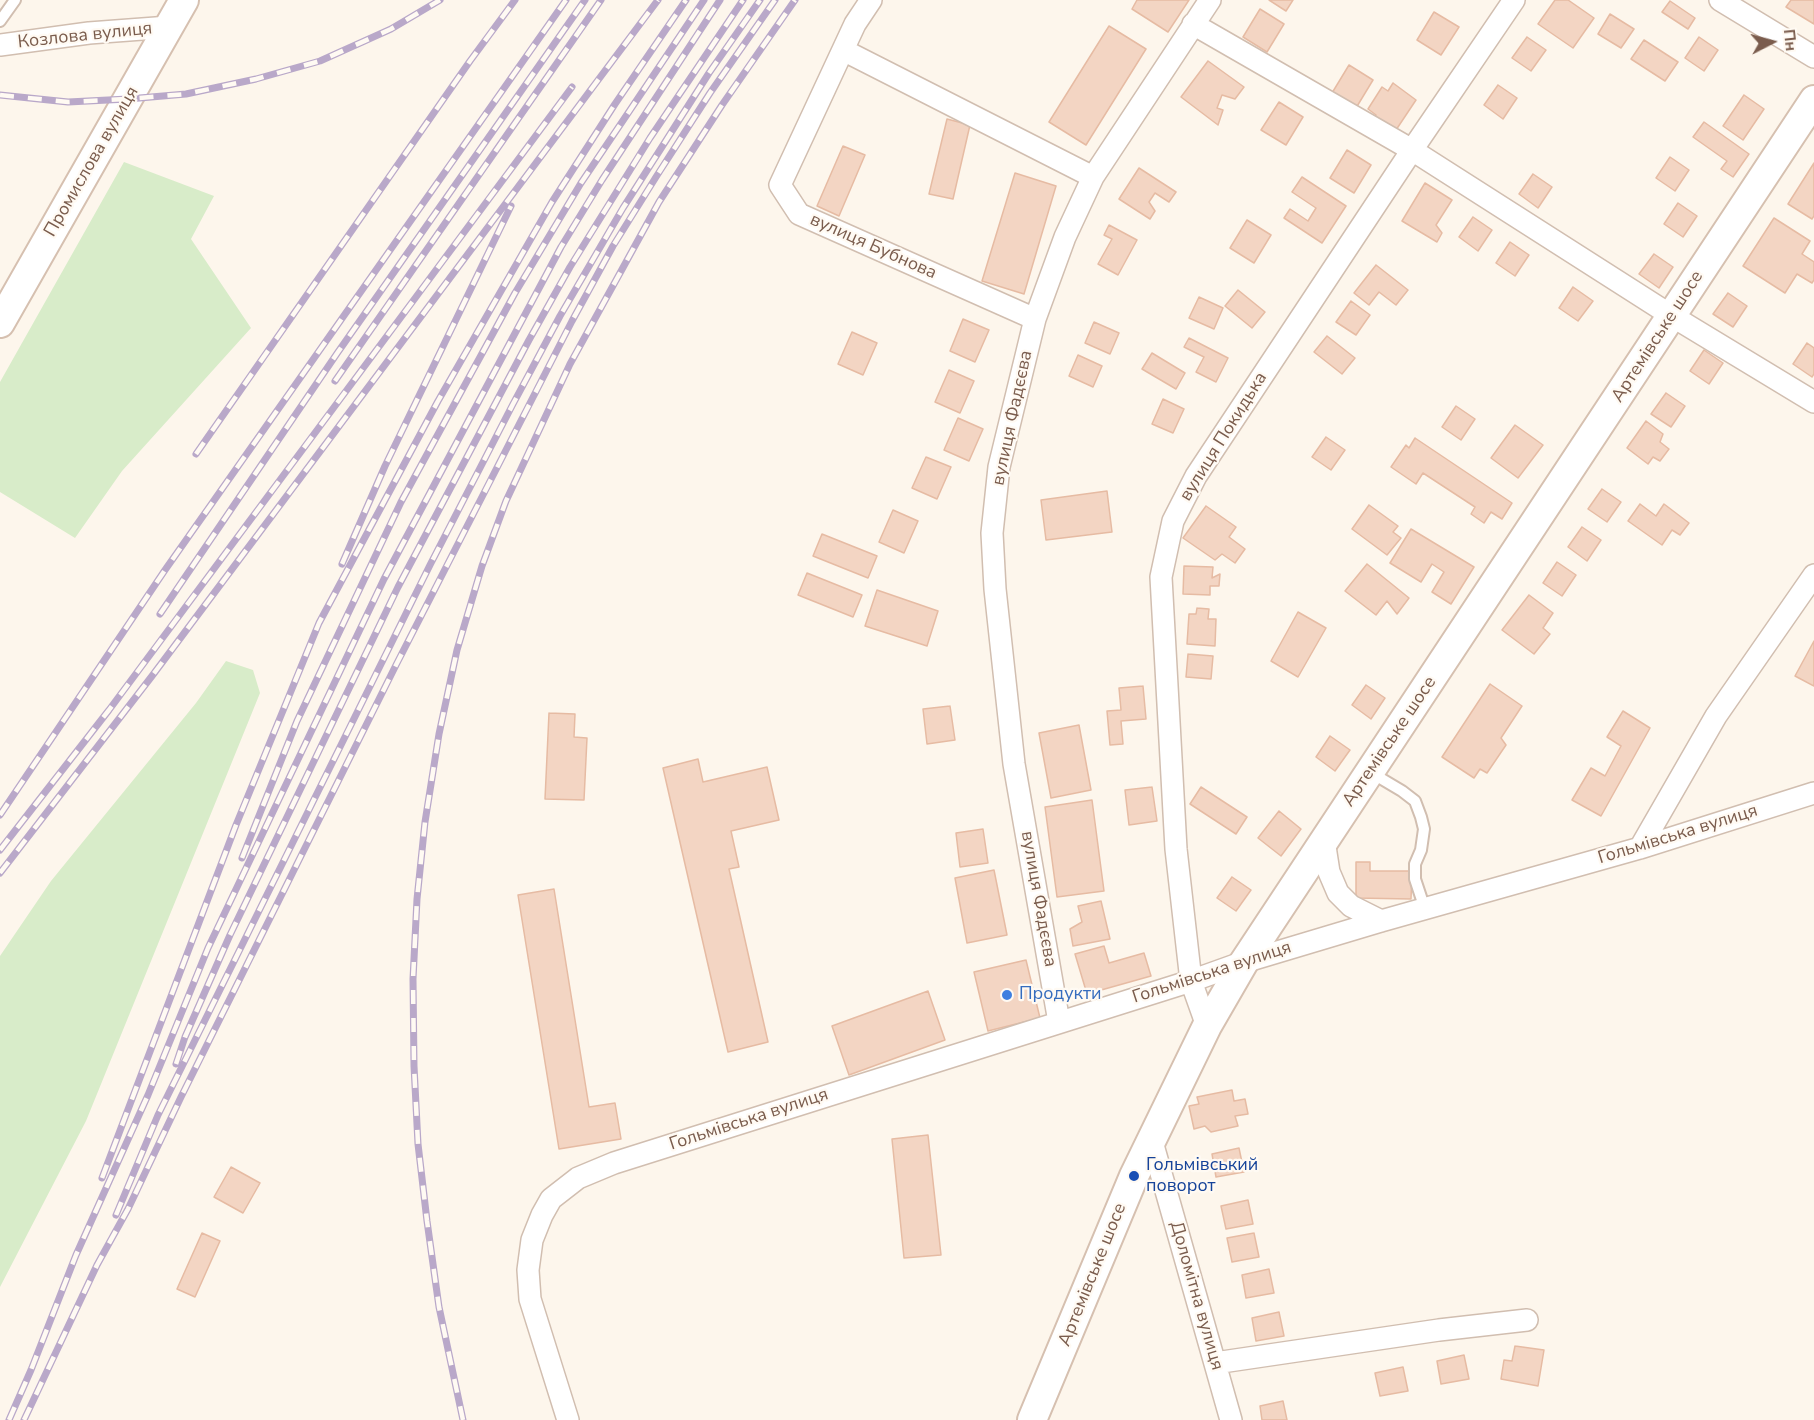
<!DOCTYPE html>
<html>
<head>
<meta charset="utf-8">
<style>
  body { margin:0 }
  #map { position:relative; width:1814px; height:1420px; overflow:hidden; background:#fdf6ec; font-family:"Nunito Sans",sans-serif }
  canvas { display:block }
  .north { position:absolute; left:1742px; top:12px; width:60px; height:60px; -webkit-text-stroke:4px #fffaf3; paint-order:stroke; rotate:84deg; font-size:16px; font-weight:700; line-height:24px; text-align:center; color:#7a5c4d }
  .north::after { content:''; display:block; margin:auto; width:21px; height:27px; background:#7a5c4d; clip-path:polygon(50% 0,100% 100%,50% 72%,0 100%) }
</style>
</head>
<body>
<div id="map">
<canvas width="1814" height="1420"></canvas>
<div class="north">Пн</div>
</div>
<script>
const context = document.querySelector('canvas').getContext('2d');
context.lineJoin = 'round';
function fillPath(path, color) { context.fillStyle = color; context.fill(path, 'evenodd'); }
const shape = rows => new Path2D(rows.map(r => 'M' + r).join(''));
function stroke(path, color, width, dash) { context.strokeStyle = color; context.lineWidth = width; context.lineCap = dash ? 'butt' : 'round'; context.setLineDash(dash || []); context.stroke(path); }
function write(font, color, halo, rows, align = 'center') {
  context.font = font + ' "Nunito Sans",sans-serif'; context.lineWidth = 4.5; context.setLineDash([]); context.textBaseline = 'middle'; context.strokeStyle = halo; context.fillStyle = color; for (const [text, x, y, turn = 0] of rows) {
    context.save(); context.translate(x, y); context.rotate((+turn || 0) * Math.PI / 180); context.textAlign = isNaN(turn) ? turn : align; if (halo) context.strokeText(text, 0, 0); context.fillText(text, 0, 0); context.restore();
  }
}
fillPath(shape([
  [124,162,214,196,191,239,251,328,122,471,75,538,0,492,0,382],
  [226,661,253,670,260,693,86,1121,0,1287,0,956,51,881,196,703]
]), '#d8ecc9');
const building = shape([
  [1137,0,1189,0,1168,32,1132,9,1137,0],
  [1269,0,1293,0,1286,11,1269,0],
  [1555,0,1568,0,1594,18,1573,48,1538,24,1555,0],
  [1791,0,1814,0,1814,24,1786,7,1791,0],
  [1670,1,1695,18,1688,29,1662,12,1670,1],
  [1260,9,1284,24,1267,52,1243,37,1260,9],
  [1434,12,1459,27,1441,55,1417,40,1434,12],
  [1610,14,1634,29,1621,48,1598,34,1610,14],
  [1109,26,1146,49,1086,145,1049,122,1109,26],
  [1527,37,1546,50,1531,71,1512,58,1527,37],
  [1699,37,1718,50,1704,71,1685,58,1699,37],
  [1644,40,1678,62,1665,81,1631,59,1644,40],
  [1208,61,1244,87,1235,99,1222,95,1217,108,1223,110,1218,125,1181,97,1208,61],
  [1349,65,1373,80,1356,108,1332,93,1349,65],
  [1393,83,1416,100,1394,133,1373,119,1376,115,1368,109,1382,87,1388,91,1393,83],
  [1498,85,1517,98,1503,119,1484,105,1498,85],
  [1744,95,1764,109,1743,140,1723,126,1744,95],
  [1279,102,1303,117,1286,145,1261,130,1279,102],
  [947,119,970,125,953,199,929,194,947,119],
  [1704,122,1749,154,1733,177,1721,169,1727,161,1693,137,1704,122],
  [843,146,865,155,839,216,817,206,843,146],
  [1347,150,1371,165,1354,193,1330,178,1347,150],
  [1670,157,1689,170,1675,191,1656,178,1670,157],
  [1814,163,1814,216,1812,219,1788,204,1814,163],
  [1139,168,1176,192,1169,202,1155,193,1149,202,1155,211,1150,219,1119,199,1139,168],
  [1015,173,1056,186,1024,294,982,281,1015,173],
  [1533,174,1552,187,1538,208,1519,194,1533,174],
  [1302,177,1346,206,1322,243,1284,218,1290,209,1308,221,1316,208,1292,192,1302,177],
  [1425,183,1452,200,1436,225,1442,233,1437,242,1402,221,1425,183],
  [1678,203,1697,216,1683,237,1664,224,1678,203],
  [1473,217,1492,230,1478,251,1459,237,1473,217],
  [1774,218,1810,241,1802,254,1814,262,1814,280,1812,283,1797,274,1785,293,1743,266,1774,218],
  [1247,220,1271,235,1254,263,1230,248,1247,220],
  [1109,225,1137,240,1118,275,1098,264,1112,239,1104,235,1109,225],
  [1510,242,1529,255,1515,276,1496,263,1510,242],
  [1654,254,1673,267,1659,288,1639,274,1654,254],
  [1376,265,1408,290,1396,305,1379,292,1369,305,1354,293,1376,265],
  [1573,287,1593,301,1578,321,1559,308,1573,287],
  [1238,290,1265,312,1252,328,1225,306,1238,290],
  [1728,293,1747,306,1733,327,1713,314,1728,293],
  [1199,297,1223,308,1214,329,1189,318,1199,297],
  [1351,301,1370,315,1356,335,1336,322,1351,301],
  [963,319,989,330,975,362,950,351,963,319],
  [1094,322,1119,333,1110,354,1085,343,1094,322],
  [852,332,877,343,863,375,838,364,852,332],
  [1327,336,1355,358,1342,374,1314,352,1327,336],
  [1189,338,1228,358,1216,382,1196,372,1204,357,1184,347,1189,338],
  [1807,343,1814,348,1814,374,1812,377,1793,364,1807,343],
  [1704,350,1723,363,1709,384,1690,371,1704,350],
  [1152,353,1185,373,1176,389,1142,369,1152,353],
  [1078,355,1102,366,1093,387,1069,376,1078,355],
  [949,370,974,381,960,413,935,402,949,370],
  [1666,393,1685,406,1671,427,1651,414,1666,393],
  [1163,399,1184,409,1173,433,1152,424,1163,399],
  [1456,406,1475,419,1461,440,1442,427,1456,406],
  [958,418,983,429,969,461,944,450,958,418],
  [1646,421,1663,434,1660,442,1669,449,1660,461,1653,457,1648,464,1627,448,1646,421],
  [1515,425,1543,445,1518,478,1491,458,1515,425],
  [1326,437,1345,450,1331,470,1312,457,1326,437],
  [1415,438,1512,503,1502,519,1491,512,1484,523,1471,514,1475,507,1423,473,1416,484,1391,467,1406,445,1409,448,1415,438],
  [926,457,951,467,937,499,912,488,926,457],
  [1602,489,1621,502,1607,522,1588,509,1602,489],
  [1107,491,1112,532,1046,540,1041,500,1107,491],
  [1640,504,1656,516,1664,504,1689,523,1680,535,1672,530,1662,545,1628,521,1640,504],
  [1369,505,1398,526,1393,532,1401,538,1387,555,1352,529,1369,505],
  [1206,506,1236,527,1229,537,1245,549,1235,563,1222,554,1215,560,1183,538,1206,506],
  [893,510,918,521,904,553,879,542,893,510],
  [1582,527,1601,540,1587,561,1568,547,1582,527],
  [1411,529,1474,567,1451,604,1432,592,1444,572,1432,564,1421,582,1390,563,1411,529],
  [822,534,877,556,868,578,813,556,822,534],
  [1557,562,1576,575,1562,596,1543,583,1557,562],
  [1367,564,1409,598,1397,614,1387,601,1376,615,1345,591,1367,564],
  [1184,566,1213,567,1212,578,1220,574,1219,586,1210,586,1210,595,1183,594,1184,566],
  [807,573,862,595,853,617,798,595,807,573],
  [877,590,938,611,927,646,865,626,877,590],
  [1529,595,1553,613,1543,628,1550,634,1534,654,1502,630,1529,595],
  [1197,608,1209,609,1208,619,1216,619,1215,646,1187,644,1189,614,1196,614,1197,608],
  [1298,612,1326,628,1298,677,1271,661,1298,612],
  [1814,641,1814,686,1795,676,1814,641],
  [1188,654,1213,656,1211,679,1186,677,1188,654],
  [1490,684,1522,706,1501,738,1506,745,1487,773,1480,769,1474,778,1442,757,1490,684],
  [1366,685,1385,698,1371,719,1352,705,1366,685],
  [1143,686,1146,719,1121,721,1123,744,1110,745,1107,711,1121,710,1119,688,1143,686],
  [950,706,955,740,927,744,923,709,950,706],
  [1623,711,1650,728,1601,816,1572,800,1591,768,1605,776,1621,746,1607,737,1623,711],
  [549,713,575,714,574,737,587,738,584,800,545,799,549,713],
  [1079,725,1091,790,1051,798,1039,733,1079,725],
  [1330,736,1350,750,1335,771,1316,757,1330,736],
  [698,759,703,782,767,767,779,820,731,831,739,867,729,869,768,1042,728,1052,663,768,698,759],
  [1152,787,1157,821,1129,825,1125,790,1152,787],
  [1201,787,1247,817,1236,834,1190,804,1201,787],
  [1092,800,1104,891,1057,897,1045,807,1092,800],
  [1279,811,1301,829,1281,856,1258,838,1279,811],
  [983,829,988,863,960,867,956,833,983,829],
  [1356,862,1370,862,1370,871,1412,871,1411,899,1356,898,1356,862],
  [994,870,1007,935,967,943,955,878,994,870],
  [1232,877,1251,890,1236,911,1217,898,1232,877],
  [554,889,589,1107,615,1103,621,1139,559,1149,518,895,554,889],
  [1101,901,1110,939,1073,946,1070,929,1082,922,1078,906,1101,901],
  [1104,946,1109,963,1144,953,1151,976,1087,994,1075,954,1104,946],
  [1026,960,1040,1018,988,1031,974,972,1026,960],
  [928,991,945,1040,849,1075,832,1026,928,991],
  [1232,1090,1234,1101,1245,1099,1248,1114,1235,1116,1238,1126,1211,1132,1205,1126,1194,1129,1189,1106,1199,1104,1197,1097,1232,1090],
  [928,1135,941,1255,904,1258,892,1139,928,1135],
  [1239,1148,1244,1172,1216,1177,1212,1154,1239,1148],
  [231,1167,260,1183,243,1213,214,1197,231,1167],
  [1248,1200,1253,1224,1226,1229,1221,1206,1248,1200],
  [202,1233,220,1241,195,1297,177,1289,202,1233],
  [1254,1233,1259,1257,1232,1262,1227,1238,1254,1233],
  [1269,1269,1274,1293,1246,1298,1242,1275,1269,1269],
  [1279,1312,1284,1336,1256,1341,1252,1318,1279,1312],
  [1515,1346,1544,1350,1538,1386,1501,1379,1504,1360,1512,1361,1515,1346],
  [1464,1355,1469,1379,1441,1384,1437,1361,1464,1355],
  [1403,1367,1408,1391,1380,1396,1375,1373,1403,1367],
  [1283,1401,1287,1420,1262,1420,1260,1406,1283,1401]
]);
fillPath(building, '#f3d5c3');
stroke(building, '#e6bba3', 1.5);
const lane = shape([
  [0,21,15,0],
  [1370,772,1402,791,1415,801,1421,817,1424,829,1421,850,1415,864,1415,879,1425,909]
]);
const street = shape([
  [871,0,855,24,780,185,799,214,1035,319],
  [1720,0,1814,57],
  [1193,24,1412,150,1672,316,1814,402],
  [0,45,89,33,169,27],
  [843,50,1093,177],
  [1324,840,1329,872,1338,893,1351,906,1381,921],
  [1640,848,1716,716,1814,575],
  [1059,1022,1014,764,995,589,992,533,999,467,1035,319,1065,237,1093,177,1210,0],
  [1207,1026,1191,981,1176,849,1161,577,1173,521,1196,476,1412,150,1514,0],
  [1151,1138,1231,1420],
  [1215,1363,1439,1330,1527,1320],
  [568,1420,530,1299,528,1270,532,1240,542,1215,551,1199,578,1178,614,1163,1191,981,1244,962,1381,921,1640,848,1814,793]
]);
const secondary = shape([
  [0,323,184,0],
  [1032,1420,1134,1176,1207,1026,1244,962,1814,100]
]);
stroke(lane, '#d1beb0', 14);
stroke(street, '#d1beb0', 24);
stroke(secondary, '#d6c0b0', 32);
stroke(lane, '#fff', 10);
stroke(street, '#fff', 21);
stroke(secondary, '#fff', 28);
const rail = shape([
  [0,95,68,102,128,99,186,94,256,79,320,61,391,29,440,0],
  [335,381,601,0],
  [196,454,470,61,515,0],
  [342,564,385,466,511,206],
  [160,614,338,352,585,0],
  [0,815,165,570,566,0],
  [0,850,109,710,572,87],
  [242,858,297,721,401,502,515,293,581,183,704,0],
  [0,873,152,676,658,0],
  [176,1064,185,1037,230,935,398,587,529,340,570,267,650,138,743,0],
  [102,1178,236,825,319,623,438,401,552,202,615,104,686,0],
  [116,1215,158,1115,430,565,513,404,560,316,623,208,709,73,760,0],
  [9,1420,31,1370,76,1255,148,1095,208,948,384,579,561,247,602,180,720,0],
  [24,1420,97,1265,128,1209,181,1097,396,665,572,321,613,246,656,177,710,93,775,0],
  [463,1420,439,1307,427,1221,418,1144,414,1066,413,979,417,899,425,822,439,734,457,650,482,566,506,501,570,364,659,202,722,105,795,0]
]);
stroke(rail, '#b9a8c9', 7);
stroke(rail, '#fffaf3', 4.5, [14]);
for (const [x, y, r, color] of [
  [1007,995,6,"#3f7fe0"],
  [1134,1176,6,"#1a4fb4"]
]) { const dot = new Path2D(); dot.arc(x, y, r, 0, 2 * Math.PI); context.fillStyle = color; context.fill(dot); stroke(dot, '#fffaf3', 2); }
write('18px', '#7a5c4d', '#fffaf3', [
  ["Козлова вулиця",85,36,-6],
  ["Промислова вулиця",92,162,-60],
  ["вулиця Бубнова",873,247,24],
  ["Артемівське шосе",1658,337,-57],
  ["вулиця Фадєєва",1013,418,-78],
  ["вулиця Покидька",1224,437,-58],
  ["Артемівське шосе",1390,742,-56],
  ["Гольмівська вулиця",1678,835,-17],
  ["вулиця Фадєєва",1038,899,80],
  ["Гольмівська вулиця",1212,973,-18],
  ["Гольмівська вулиця",749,1120,-18],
  ["Артемівське шосе",1093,1275,-68],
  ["Доломітна вулиця",1196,1296,74]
]);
write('18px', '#366cbe', '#fffaf3', [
  ["Продукти",1019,995]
], 'left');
write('18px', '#164399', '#fffaf3', [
  ["Гольмівський",1146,1166],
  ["поворот",1146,1187]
], 'left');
</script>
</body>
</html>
